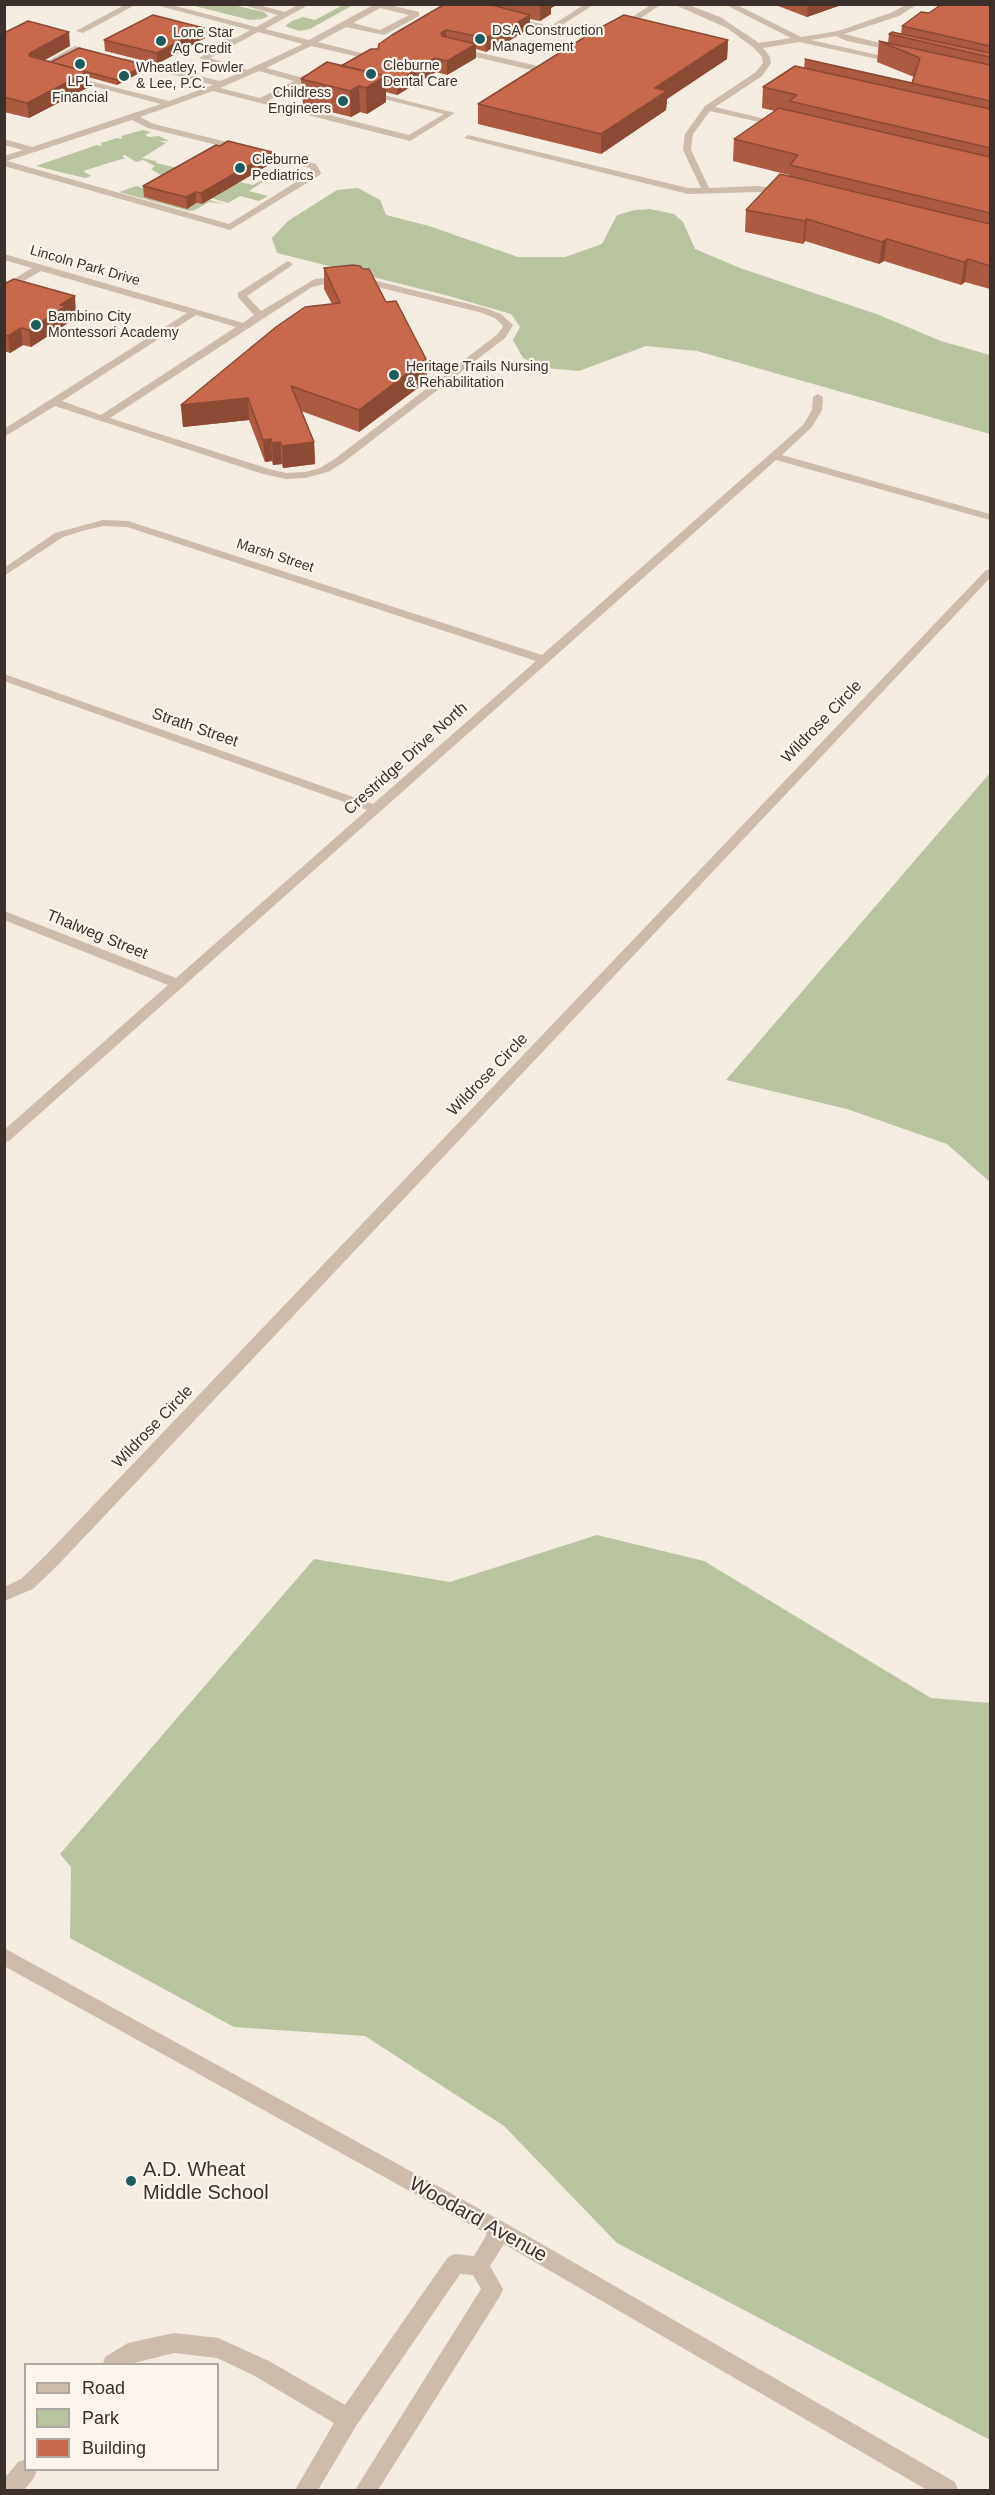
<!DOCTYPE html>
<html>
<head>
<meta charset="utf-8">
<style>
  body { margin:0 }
  #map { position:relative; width:995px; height:2495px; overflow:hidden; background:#f4ebe1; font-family:Helvetica,sans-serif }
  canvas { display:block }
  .frame { position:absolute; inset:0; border:6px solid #3b302b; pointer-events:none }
  .legend { position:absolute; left:24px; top:2363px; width:195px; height:108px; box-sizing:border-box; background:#fbf5ee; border:2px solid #aea6a0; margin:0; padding:8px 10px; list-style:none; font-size:18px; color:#3b302b }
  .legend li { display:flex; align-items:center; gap:12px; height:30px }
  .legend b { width:30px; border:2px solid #aea6a0 }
</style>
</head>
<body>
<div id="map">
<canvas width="995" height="2495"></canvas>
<div class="frame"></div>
<ul class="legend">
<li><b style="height:8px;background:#cdbbac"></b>Road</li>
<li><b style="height:16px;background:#b8c4a0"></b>Park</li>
<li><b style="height:16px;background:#c8694b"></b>Building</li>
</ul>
</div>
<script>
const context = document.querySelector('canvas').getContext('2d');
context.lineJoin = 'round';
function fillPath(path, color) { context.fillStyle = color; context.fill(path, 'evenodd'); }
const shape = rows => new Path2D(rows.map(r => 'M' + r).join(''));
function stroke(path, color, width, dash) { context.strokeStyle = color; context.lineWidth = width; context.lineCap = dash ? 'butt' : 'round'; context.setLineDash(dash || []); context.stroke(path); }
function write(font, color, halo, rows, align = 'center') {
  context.font = font + ' Helvetica,sans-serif'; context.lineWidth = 4.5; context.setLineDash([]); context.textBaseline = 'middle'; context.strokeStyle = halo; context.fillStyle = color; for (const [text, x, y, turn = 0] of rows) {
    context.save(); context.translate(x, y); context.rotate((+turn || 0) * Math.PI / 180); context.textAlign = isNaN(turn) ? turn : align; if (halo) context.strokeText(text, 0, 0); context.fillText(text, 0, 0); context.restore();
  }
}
fillPath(shape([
  [191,5,233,5,264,12,268,16,262,19,250,20],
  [343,5,353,5,310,29,299,31,285,26,292,21,303,17,315,20],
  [143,130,151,132,145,135,149,137,159,136,169,141,159,141,166,143,142,158,156,161,156,163,253,185,262,180,264,181,249,191,268,196,259,201,240,196,228,203,211,198,218,194,168,173,161,175,151,169,155,166,143,160,136,162,125,155,122,156,125,158,83,171,91,176,85,178,36,166,97,145,102,146,101,143,117,138,122,139,121,136],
  [136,186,154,191,186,209,196,203,202,204,209,200,225,204,209,202,195,210,189,211,119,192],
  [358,188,380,200,386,215,429,226,518,257,565,257,602,244,617,215,635,210,650,209,674,214,683,222,695,249,740,268,879,315,941,341,990,355,990,434,697,351,646,346,579,371,545,368,523,358,513,340,520,327,511,314,449,296,277,253,272,238,288,221,337,190],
  [990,773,990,1182,947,1144,847,1109,726,1080],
  [597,1535,704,1561,931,1698,990,1703,990,2440,617,2243,504,2126,365,2036,234,2027,70,1938,71,1867,60,1854,314,1559,450,1582]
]), '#b8c4a0');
fillPath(shape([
  [126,4,137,4,83,33,76,31,126,4],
  [152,4,168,4,256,27,278,15,239,4,255,4,285,12,299,4,310,4,265,29,309,40,375,4,386,4,419,12,419,16,384,35,346,27,318,42,377,57,377,61,311,46,266,68,300,77,307,74,325,81,321,84,308,80,269,100,409,135,444,114,364,94,364,90,455,113,410,141,213,91,140,117,154,124,316,164,321,173,320,175,230,230,4,166,4,156,23,150,4,145,4,139,32,147,161,104,66,79,66,75,169,101,213,85,124,62,124,58,220,81,240,73,199,58,229,41,183,28,187,26,236,38,250,30,152,4],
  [380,8,409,15,380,30,353,23,380,8],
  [258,32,303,44,247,70,210,58,258,32],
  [259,71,294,81,260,98,220,88,259,71],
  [132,120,148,128,310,168,312,172,229,224,7,161,132,120],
  [585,4,595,4,552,31,505,19,509,17,551,26,585,4],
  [652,4,662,4,621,31,614,29,652,4],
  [673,4,686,4,720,17,759,43,791,38,724,4,735,4,801,37,838,31,893,12,907,4,918,4,899,16,844,34,900,48,900,52,847,41,836,36,811,40,900,60,900,64,799,42,763,48,770,57,771,63,762,76,715,107,782,123,782,127,710,111,693,134,691,150,709,188,757,186,786,189,789,190,789,194,757,192,688,194,464,138,468,135,688,188,701,188,683,150,685,134,705,106,756,72,763,63,762,57,754,48,727,28,673,4],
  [75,46,102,53,98,55,79,51,43,71,33,69,75,46],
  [458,48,547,68,554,65,558,68,548,74,455,52,455,48,458,48],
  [4,254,243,323,254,315,238,297,238,293,288,261,293,264,291,266,247,296,261,311,315,279,353,275,485,308,501,314,513,325,505,338,344,462,328,472,305,478,286,479,263,474,55,406,4,437,4,429,187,313,41,271,4,292,4,285,32,268,4,260,4,254],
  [336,281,353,281,479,312,495,318,503,326,498,334,336,458,320,468,305,472,286,473,269,469,110,418,312,287,336,281],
  [196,315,236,327,101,415,62,401,196,315],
  [818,394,823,397,822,410,812,427,782,455,990,514,990,520,776,460,9,1141,4,1143,4,1130,168,985,4,920,4,911,176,978,367,810,4,681,4,674,373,804,536,661,127,527,103,526,82,531,63,537,4,576,4,568,55,533,103,520,128,521,542,655,803,425,812,410,813,397,818,394],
  [990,569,990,578,58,1565,33,1589,4,1601,4,1587,21,1579,46,1555,986,570,990,569],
  [4,1948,507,2224,955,2482,958,2490,927,2490,504,2244,490,2266,503,2289,500,2296,378,2490,355,2490,481,2289,473,2275,460,2274,356,2426,318,2490,295,2490,334,2423,253,2375,217,2358,174,2353,130,2364,103,2364,105,2357,128,2343,174,2333,218,2338,269,2361,345,2405,448,2257,455,2254,474,2256,487,2234,4,1966,4,1948],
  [26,2459,26,2470,37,2470,34,2478,24,2490,4,2490,4,2479,18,2462,26,2459]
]), '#cdbbac');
fillPath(shape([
  [463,4,558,4,551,8,551,14,540,21,530,19,530,28,499,47,495,46,486,52,476,49,476,58,447,75,436,72,397,95,386,92,386,102,367,114,360,112,351,117,303,105,301,79,341,66,378,49],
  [773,4,844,4,807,17],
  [990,4,990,289,965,282,961,285,884,261,879,264,805,241,803,244,745,232,746,210,789,176,789,175,733,161,734,139,775,111,762,108,763,87,804,68,805,59,912,83,914,77,877,62,879,41,888,43,889,34,901,34,902,26,929,13],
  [204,28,205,38,157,64,105,51,104,40],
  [4,33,70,46,45,60,51,62,145,65,145,70,117,85,88,77,89,87,29,118,4,112],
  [728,40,727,59,667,99,666,110,601,154,478,124,478,104],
  [272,152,272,163,202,204,196,203,187,209,144,197,143,186],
  [324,268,386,302,426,359,427,381,359,432,301,411,314,442,315,464,283,468,282,464,273,465,272,461,265,462,249,420,183,427,181,405,332,304,324,289],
  [4,284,76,313,67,318,68,323,31,347,23,345,10,353,4,351]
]), '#ac5a40');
fillPath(shape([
  [540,4,558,4,551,8,551,14,540,21],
  [808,4,844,4,807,17],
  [530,15,530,28,499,47,499,34],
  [204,28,205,38,157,64,157,53],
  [446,30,446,43,441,33],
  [69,32,70,46,32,67,29,56,30,53],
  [495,33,495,46,486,52,486,38],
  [728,40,727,59,667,99,666,110,601,154,601,134,655,88],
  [476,44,476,58,447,75,447,61],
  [435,58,436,72,397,95,397,82],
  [145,65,145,70,117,85,117,80],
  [87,72,89,87,29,118,27,103],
  [386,76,386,102,367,114,366,88],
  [359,86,360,112,351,117,350,91],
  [272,152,272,163,202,204,201,193],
  [196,192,196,203,187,209,186,197],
  [807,219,805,241,803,244,805,221],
  [887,239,884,261,879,264,882,242],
  [968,259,965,282,961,285,964,262],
  [75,296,76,313,67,318,68,323,31,347,29,330,60,305],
  [21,328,23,345,10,353,8,336],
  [426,359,427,381,359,432,359,410],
  [248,398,249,420,183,427,181,405],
  [271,439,272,461,265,462,263,440],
  [280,442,282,464,273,465,272,443],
  [314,442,315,464,283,468,282,446]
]), '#8c4a34');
const building = shape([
  [445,4,488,4,530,15,499,34,495,33,486,38,446,30,441,33,442,36,476,44,447,61,435,58,397,82,386,79,386,76,341,66,371,49,378,49,379,44,392,35,445,4],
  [942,4,990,4,990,46,902,26,921,12,929,13,942,4],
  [153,15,204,28,157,53,104,40,153,15],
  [624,15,728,40,655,88,667,91,601,134,478,104,596,30,624,15],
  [28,21,69,32,30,53,29,56,87,72,27,103,4,97,4,33,28,21],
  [892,32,990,53,990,57,889,34,892,32],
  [879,41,990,65,990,101,805,59,912,83,920,58,879,41],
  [79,48,145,65,117,80,51,62,79,48],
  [327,62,386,76,366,88,359,86,350,91,301,79,327,62],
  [795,66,990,109,990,148,789,101,797,95,763,87,795,66],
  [779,108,990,157,990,213,790,165,798,155,734,139,779,108],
  [228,141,272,152,201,193,196,192,186,197,143,186,216,145,220,146,228,141],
  [780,174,990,224,990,266,968,259,964,262,887,239,882,242,807,219,805,221,746,210,780,174],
  [353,265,360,266,363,269,369,269,386,302,396,301,426,359,359,410,291,386,314,442,282,446,280,442,272,443,271,439,263,440,248,398,181,405,276,327,305,307,340,303,324,268,353,265],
  [14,279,75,296,60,305,66,306,29,330,21,328,8,336,4,335,4,284,14,279]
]);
fillPath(building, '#c8694b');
stroke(building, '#8c4a34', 1.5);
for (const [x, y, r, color] of [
  [480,39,6,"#1f5a5e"],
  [161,41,6,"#1f5a5e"],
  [80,64,6,"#1f5a5e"],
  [371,74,6,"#1f5a5e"],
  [124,76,6,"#1f5a5e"],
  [343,101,6,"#1f5a5e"],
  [240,168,6,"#1f5a5e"],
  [36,325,6,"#1f5a5e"],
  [394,375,6,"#1f5a5e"],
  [131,2181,6,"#1f5a5e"]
]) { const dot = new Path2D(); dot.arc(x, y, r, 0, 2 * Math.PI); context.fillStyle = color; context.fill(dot); stroke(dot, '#fbf5ee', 2); }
write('14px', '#3b302b', '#fbf5ee', [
  ["DSA Construction",492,31],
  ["Management",492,47],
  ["Lone Star",173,33],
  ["Ag Credit",173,49],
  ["Cleburne",383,66],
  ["Dental Care",383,82],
  ["Wheatley, Fowler",136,68],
  ["& Lee, P.C.",136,84],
  ["LPL",80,82,"center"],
  ["Financial",80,98,"center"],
  ["Childress",331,93,"right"],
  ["Engineers",331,109,"right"],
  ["Cleburne",252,160],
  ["Pediatrics",252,176],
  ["Bambino City",48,317],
  ["Montessori Academy",48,333],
  ["Heritage Trails Nursing",406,367],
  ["& Rehabilitation",406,383]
], 'left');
write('14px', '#3b302b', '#fbf5ee', [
  ["Lincoln Park Drive",85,266,16],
  ["Marsh Street",275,556,18]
]);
write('16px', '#3b302b', '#fbf5ee', [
  ["Wildrose Circle",822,722,-46],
  ["Strath Street",195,728,19],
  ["Crestridge Drive North",406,759,-42],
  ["Thalweg Street",97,935,22],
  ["Wildrose Circle",488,1075,-46],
  ["Wildrose Circle",153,1427,-46]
]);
write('20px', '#3b302b', '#fbf5ee', [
  ["A.D. Wheat",143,2170],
  ["Middle School",143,2193]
], 'left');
write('20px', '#3b302b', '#fbf5ee', [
  ["Woodard Avenue",478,2220,29]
]);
</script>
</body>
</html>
